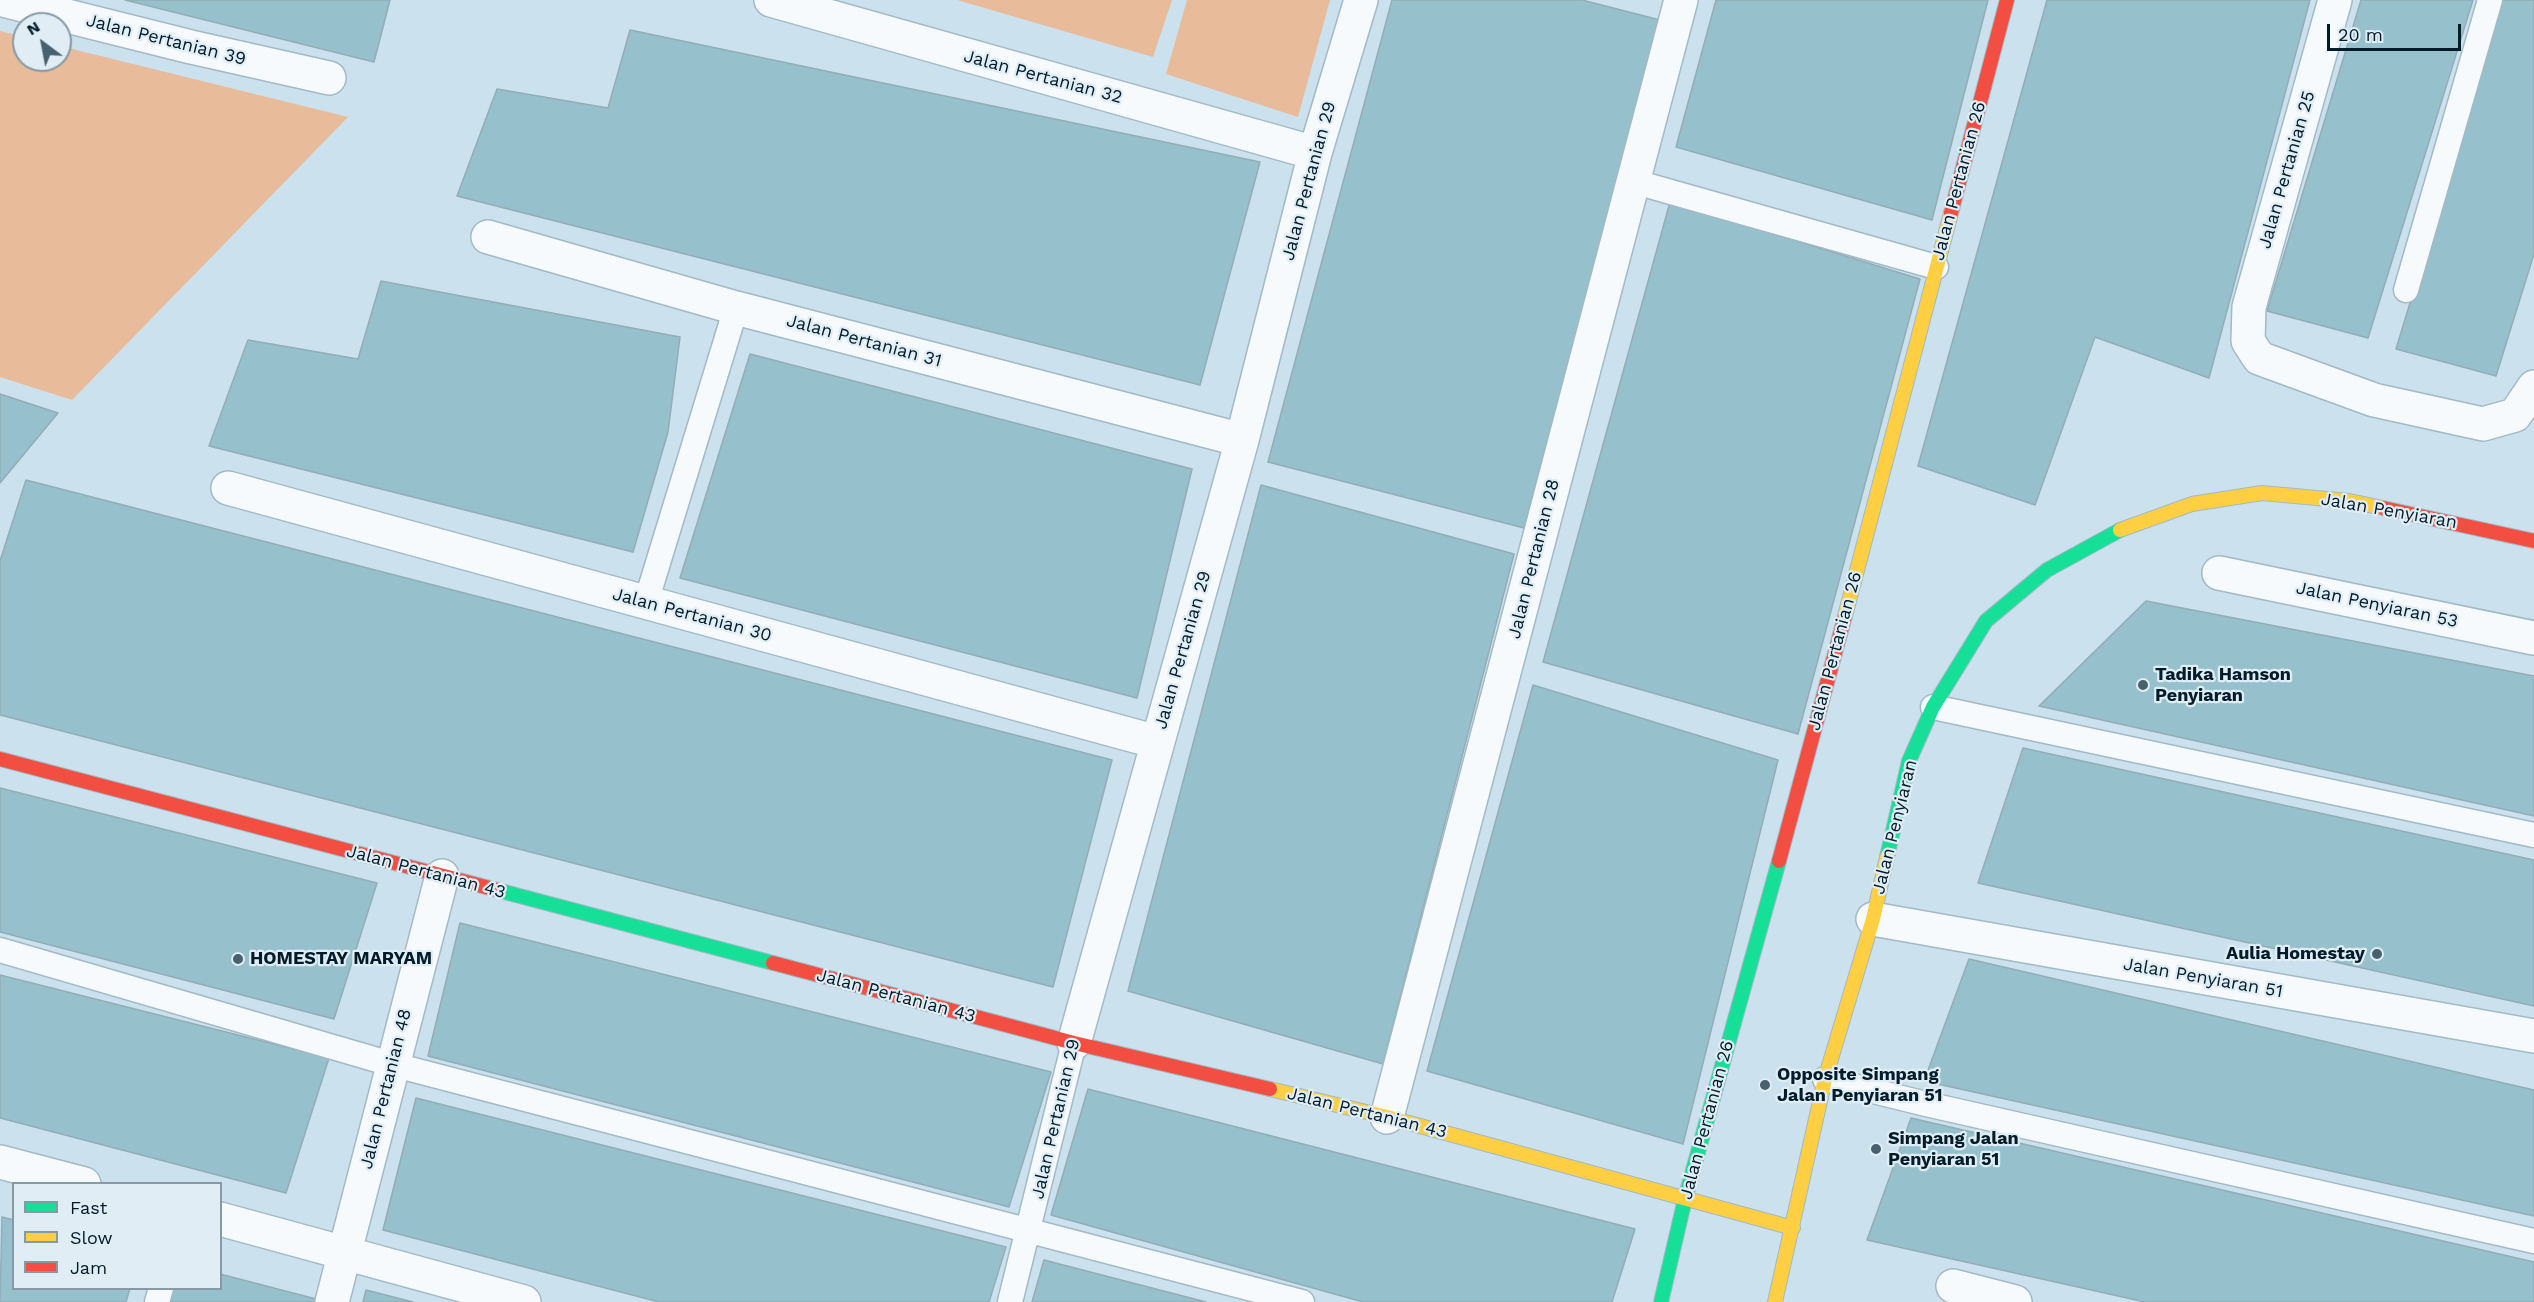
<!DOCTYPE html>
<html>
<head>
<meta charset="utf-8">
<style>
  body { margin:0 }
  #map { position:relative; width:2534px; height:1302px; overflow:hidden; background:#cbe1ee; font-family:"Work Sans",sans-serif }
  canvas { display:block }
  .legend { position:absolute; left:12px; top:1182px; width:210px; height:108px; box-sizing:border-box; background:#e0edf5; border:2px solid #8699a4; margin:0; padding:8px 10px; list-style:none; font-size:18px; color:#001c2a }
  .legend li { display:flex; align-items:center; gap:12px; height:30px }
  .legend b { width:30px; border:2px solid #8699a4 }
  .north { position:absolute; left:12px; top:12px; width:60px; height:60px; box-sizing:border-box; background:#e0edf5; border:2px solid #8699a4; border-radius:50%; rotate:328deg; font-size:16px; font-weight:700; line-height:24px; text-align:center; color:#001c2a }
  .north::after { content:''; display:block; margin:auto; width:21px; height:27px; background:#47616f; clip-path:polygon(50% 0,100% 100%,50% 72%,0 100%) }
  .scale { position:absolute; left:2327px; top:24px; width:134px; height:27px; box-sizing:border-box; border:3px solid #001c2a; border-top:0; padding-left:8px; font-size:18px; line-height:21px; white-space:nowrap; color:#001c2a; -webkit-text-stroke:4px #e0edf5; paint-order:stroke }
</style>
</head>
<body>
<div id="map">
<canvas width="2534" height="1302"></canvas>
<ul class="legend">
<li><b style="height:8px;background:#16e098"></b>Fast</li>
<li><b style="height:8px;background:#ffcf43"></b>Slow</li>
<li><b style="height:8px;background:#f24e42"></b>Jam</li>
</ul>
<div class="north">N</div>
<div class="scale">20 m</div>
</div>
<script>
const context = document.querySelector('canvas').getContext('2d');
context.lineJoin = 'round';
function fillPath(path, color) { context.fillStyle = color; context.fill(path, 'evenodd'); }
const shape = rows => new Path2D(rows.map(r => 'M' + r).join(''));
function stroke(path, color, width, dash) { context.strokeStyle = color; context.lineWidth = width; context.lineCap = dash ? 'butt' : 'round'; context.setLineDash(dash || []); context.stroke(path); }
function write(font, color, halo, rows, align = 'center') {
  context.font = font + ' "Work Sans",sans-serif'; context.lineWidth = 4.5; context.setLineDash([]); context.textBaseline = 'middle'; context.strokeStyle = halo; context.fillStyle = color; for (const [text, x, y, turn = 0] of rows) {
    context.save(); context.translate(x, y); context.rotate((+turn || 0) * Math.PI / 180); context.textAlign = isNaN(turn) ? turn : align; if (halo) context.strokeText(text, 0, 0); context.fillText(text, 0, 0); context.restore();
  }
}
fillPath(shape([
  [957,0,1172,0,1153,57],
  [1187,0,1330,0,1298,117,1166,74],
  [0,31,24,37,24,60,60,60,60,46,348,117,72,400,0,377]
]), '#e8bb9a');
const building = shape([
  [125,0,390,0,374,62,125,0],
  [1392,0,1582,0,1660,20,1524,528,1268,462,1392,0],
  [1716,0,1988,0,1932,220,1676,147,1716,0],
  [2047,0,2310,0,2209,378,2095,337,2035,505,1918,466,2047,0],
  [2361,0,2473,0,2368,338,2267,311,2361,0],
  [2502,0,2534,0,2534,254,2496,376,2396,349,2502,0],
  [630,30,1260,162,1200,385,457,196,497,89,608,108,630,30],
  [1670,202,1920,279,1798,734,1543,662,1670,202],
  [381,281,680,337,668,432,633,552,209,446,248,340,358,359,381,281],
  [750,354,1192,469,1137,698,680,578,750,354],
  [0,394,58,413,0,483,0,394],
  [26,480,1112,760,1053,987,0,715,0,561,26,480],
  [1261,485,1514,554,1383,1064,1128,991,1261,485],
  [2146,601,2534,676,2534,816,2039,706,2146,601],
  [1533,685,1778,760,1683,1144,1427,1071,1533,685],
  [2023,748,2534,860,2534,1006,1978,883,2023,748],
  [0,788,377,883,334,1019,0,932,0,788],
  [460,923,1051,1072,1009,1207,428,1056,460,923],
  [1969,959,2534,1090,2534,1216,1924,1081,1969,959],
  [0,975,329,1058,286,1193,0,1118,0,975],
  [1088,1089,1635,1229,1612,1302,1363,1302,1051,1215,1088,1089],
  [416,1098,1006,1247,989,1302,659,1302,383,1230,416,1098],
  [1911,1118,2534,1262,2534,1302,2145,1302,1867,1240,1911,1118],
  [2,1217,14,1220,14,1288,130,1288,126,1302,0,1302,2,1217],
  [1044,1260,1206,1302,1032,1302,1044,1260],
  [220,1274,316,1299,315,1302,168,1302,172,1288,220,1288,220,1274],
  [366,1290,413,1302,363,1302,366,1290]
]);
fillPath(building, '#96c1cc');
stroke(building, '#92adb6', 1.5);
const lane = shape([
  [1632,181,1936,267],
  [2406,290,2490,0],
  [646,602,736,308],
  [1933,707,2534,835],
  [0,950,391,1064,1302,1302],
  [1825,1079,1926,1104,2534,1241],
  [157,1302,161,1288],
  [1010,1302,1074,1043]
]);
const street = shape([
  [3,0,191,47,329,78],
  [771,0,1315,153],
  [2335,0,2249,307,2248,341,2259,358,2374,400,2483,424,2515,415,2534,387],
  [488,237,736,308,1242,440],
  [228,488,1157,742],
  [2219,573,2534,638],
  [1873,919,2534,1036],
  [1074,1043,1242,440,1315,153,1361,0],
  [1387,1117,1681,0],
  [0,1162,84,1184],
  [220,1219,524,1302],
  [1953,1286,2015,1302],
  [332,1302,442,876]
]);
const fast = shape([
  [1887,857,1909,761,1933,707,1986,621,2047,570,2120,530],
  [497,890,773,963],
  [1661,1302,1685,1199,1779,861]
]);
const slow = shape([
  [2120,530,2192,504,2262,493,2349,501,2383,508],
  [1845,616,1951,213],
  [1270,1089,1387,1117,1793,1228],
  [1775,1302,1825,1079,1873,919,1887,857]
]);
const jam = shape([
  [1951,213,2007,0],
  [2383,508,2534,541],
  [0,759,497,890],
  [1779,861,1845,616],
  [773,963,1074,1043,1270,1089]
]);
stroke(lane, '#a2b9c6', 27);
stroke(street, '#a2b9c6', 36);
stroke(fast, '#a2b9c6', 16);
stroke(slow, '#a2b9c6', 16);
stroke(jam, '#a2b9c6', 16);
stroke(lane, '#f7fafc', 24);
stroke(street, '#f7fafc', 33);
stroke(fast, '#16e098', 14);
stroke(slow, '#ffcf43', 14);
stroke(jam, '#f24e42', 14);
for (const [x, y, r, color] of [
  [2143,685,6,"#47616f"],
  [2377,954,6,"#47616f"],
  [238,959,6,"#47616f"],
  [1765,1085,6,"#47616f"],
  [1876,1149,6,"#47616f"]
]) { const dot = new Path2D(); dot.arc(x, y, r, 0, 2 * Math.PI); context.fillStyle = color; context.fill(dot); stroke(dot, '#e0edf5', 2); }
write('18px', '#001c2a', '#e0edf5', [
  ["Jalan Pertanian 39",166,40,14],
  ["Jalan Pertanian 32",1043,77,15],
  ["Jalan Pertanian 25",2287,170,-74],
  ["Jalan Pertanian 29",1309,181,-75],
  ["Jalan Pertanian 26",1959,181,-75],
  ["Jalan Pertanian 31",864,341,15],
  ["Jalan Penyiaran",2389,511,10],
  ["Jalan Pertanian 28",1534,559,-76],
  ["Jalan Penyiaran 53",2377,605,12],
  ["Jalan Pertanian 30",692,615,15],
  ["Jalan Pertanian 29",1183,650,-74],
  ["Jalan Pertanian 26",1835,651,-75],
  ["Jalan Penyiaran",1895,827,-76],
  ["Jalan Pertanian 43",426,872,15],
  ["Jalan Penyiaran 51",2203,978,10],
  ["Jalan Pertanian 43",896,996,15],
  ["Jalan Pertanian 48",386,1089,-76],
  ["Jalan Pertanian 43",1367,1113,14],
  ["Jalan Pertanian 29",1056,1119,-77],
  ["Jalan Pertanian 26",1707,1120,-75]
]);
write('bold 18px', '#001c2a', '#e0edf5', [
  ["Tadika Hamson",2155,675],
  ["Penyiaran",2155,696],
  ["Aulia Homestay",2365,954,"right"],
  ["HOMESTAY MARYAM",250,959],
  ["Opposite Simpang",1777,1075],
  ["Jalan Penyiaran 51",1777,1096],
  ["Simpang Jalan",1888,1139],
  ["Penyiaran 51",1888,1160]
], 'left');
</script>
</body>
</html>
